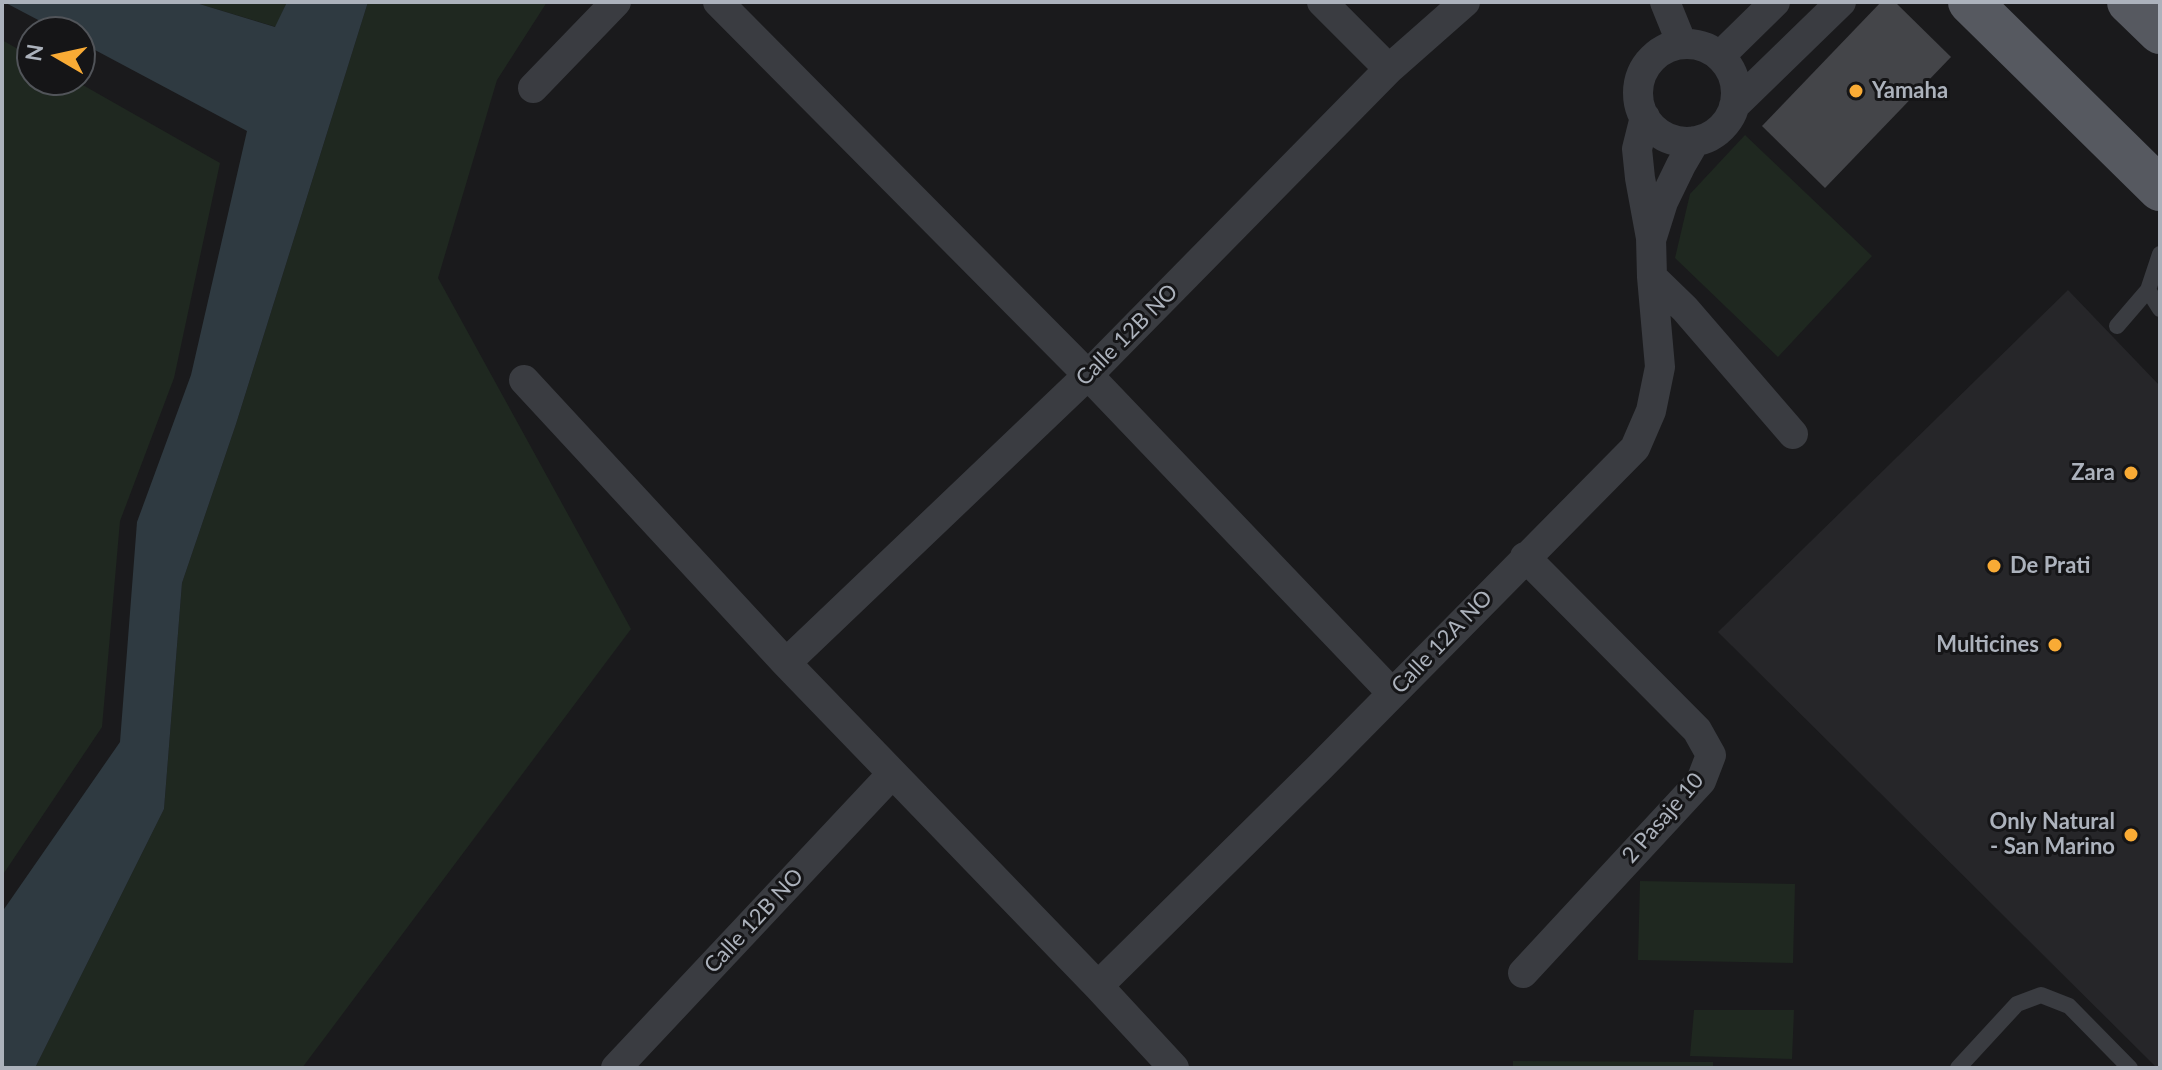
<!DOCTYPE html>
<html>
<head>
<meta charset="utf-8">
<style>
  body { margin:0 }
  #map { position:relative; width:2162px; height:1070px; overflow:hidden; background:#1a1a1c; font-family:Lato,sans-serif }
  canvas { display:block }
  .frame { position:absolute; inset:0; border:4px solid #acb2bc; pointer-events:none }
  .north { position:absolute; left:16px; top:16px; width:80px; height:80px; box-sizing:border-box; background:#151517; border:2px solid #515459; border-radius:50%; rotate:279deg; font-size:22px; font-weight:700; line-height:32px; text-align:center; color:#acb2bc }
  .north::after { content:''; display:block; margin:auto; width:28px; height:36px; background:#f9ab35; clip-path:polygon(50% 0,100% 100%,50% 72%,0 100%) }
</style>
</head>
<body>
<div id="map">
<canvas width="2162" height="1070"></canvas>
<div class="frame"></div>
<div class="north">N</div>
</div>
<script>
const context = document.querySelector('canvas').getContext('2d');
context.lineJoin = 'round';
function fillPath(path, color) { context.fillStyle = color; context.fill(path, 'evenodd'); }
const shape = rows => new Path2D(rows.map(r => 'M' + r).join(''));
function stroke(path, color, width, dash) { context.strokeStyle = color; context.lineWidth = width; context.lineCap = dash ? 'butt' : 'round'; context.setLineDash(dash || []); context.stroke(path); }
function write(font, color, halo, rows, align = 'center') {
  context.font = font + ' Lato,sans-serif'; context.lineWidth = 6; context.setLineDash([]); context.textBaseline = 'middle'; context.strokeStyle = halo; context.fillStyle = color; for (const [text, x, y, turn = 0] of rows) {
    context.save(); context.translate(x, y); context.rotate((+turn || 0) * Math.PI / 180); context.textAlign = isNaN(turn) ? turn : align; if (halo) context.strokeText(text, 0, 0); context.fillText(text, 0, 0); context.restore();
  }
}
fillPath(shape([
  [2068,290,2160,386,2160,1068,2157,1068,1718,632]
]), '#262629');
fillPath(shape([
  [193,2,287,2,276,27],
  [368,2,547,2,497,80,438,278,631,629,302,1068,35,1068,164,809,182,583,236,424],
  [2,40,32,57,32,80,74,80,220,163,174,378,120,521,102,727,2,876],
  [1745,135,1872,256,1778,357,1675,258,1690,194],
  [1640,881,1795,884,1793,963,1638,960],
  [1694,1010,1794,1010,1792,1059,1690,1056],
  [1513,1061,1713,1062,1713,1068,1513,1068]
]), '#1f2820');
fillPath(shape([
  [4,2,193,2,275,27,287,2,368,2,236,424,182,583,164,809,35,1068,2,1068,2,912,120,742,137,522,191,375,247,131,80,42,80,32,61,32]
]), '#2f3a41');
fillPath(shape([
  [1881,2,1895,2,1951,57,1825,188,1762,126]
]), '#444549');
stroke(shape([
  [2160,254,2148,290,2160,309],
  [2117,326,2148,290],
  [1958,1068,2017,1004,2041,995,2069,1006,2130,1068]
]), '#3a3c41', 16);
stroke(shape([
  [718,2,1088,375,1392,693],
  [1322,2,1389,69],
  [1665,2,1682,44],
  '1638 93a49 49 0 1 1 98 0a49 49 0 1 1-98 0Z',
  [1720,56,1775,2],
  [533,88,616,2],
  [1734,106,1841,2],
  [1652,237,1663,202,1681,165,1695,141],
  [1652,277,1685,309,1793,434],
  [524,380,786,663,1098,986,1174,1068],
  [786,663,1088,375,1389,69,1465,2],
  [1523,973,1701,781,1711,755,1697,730,1525,557],
  [1098,986,1320,767,1635,448,1651,411,1660,367,1652,277,1651,238,1640,178,1637,149,1645,117],
  [616,1068,892,774]
]), '#3a3c41', 30);
stroke(shape([
  [1970,2,2160,189],
  [2129,2,2160,32]
]), '#565960', 44);
for (const [x, y, r, color] of [
  [1856,91,8,"#f9ab35"],
  [2131,473,8,"#f9ab35"],
  [1994,566,8,"#f9ab35"],
  [2055,645,8,"#f9ab35"],
  [2131,835,8,"#f9ab35"]
]) { const dot = new Path2D(); dot.arc(x, y, r, 0, 2 * Math.PI); context.fillStyle = color; context.fill(dot); stroke(dot, '#151517', 3); }
write('bold 22px', '#acb2bc', '#151517', [
  ["Yamaha",1872,91,"left"],
  ["Zara",2115,473],
  ["De Prati",2010,566,"left"],
  ["Multicines",2039,645],
  ["Only Natural",2115,822],
  ["- San Marino",2115,847]
], 'right');
write('22px', '#acb2bc', '#151517', [
  ["Calle 12B NO",1127,335,-45],
  ["Calle 12A NO",1442,642,-46],
  ["2 Pasaje 10",1663,818,-49],
  ["Calle 12B NO",754,921,-47]
]);
</script>
</body>
</html>
